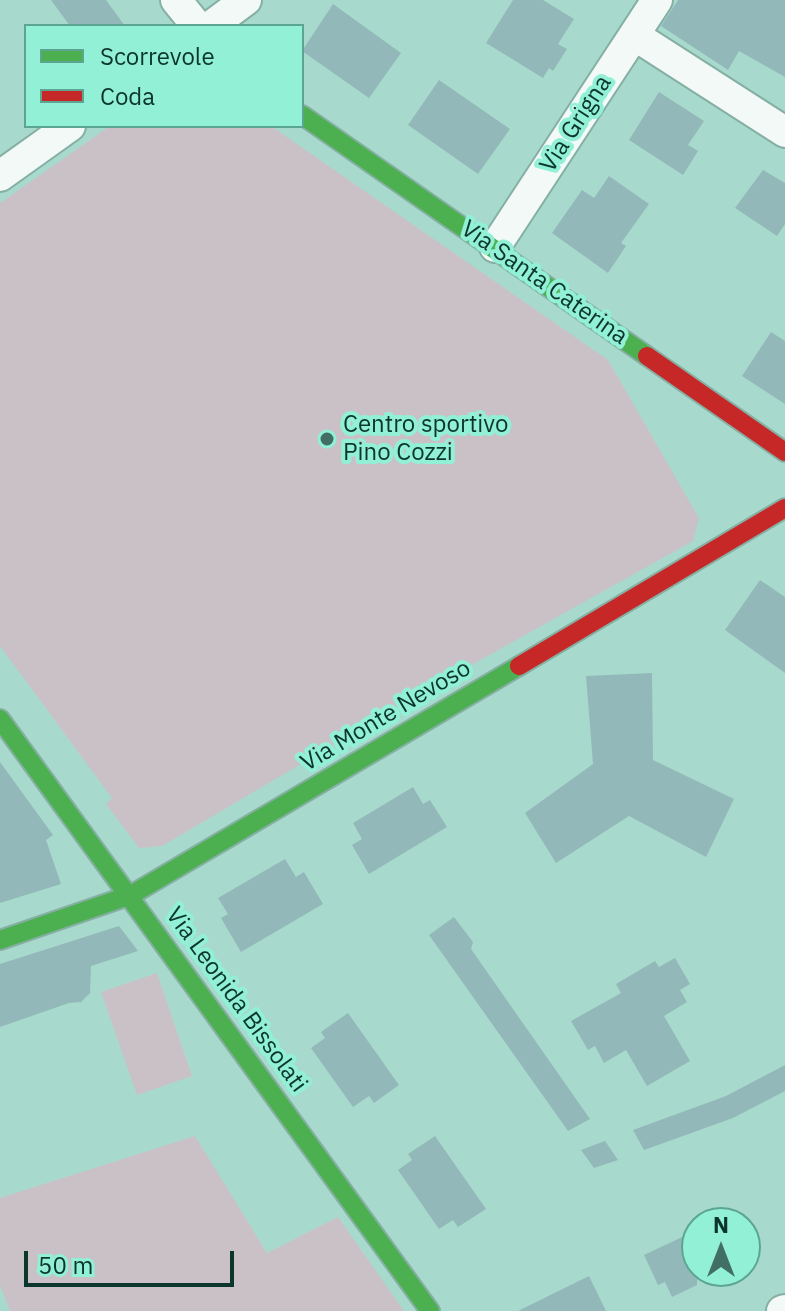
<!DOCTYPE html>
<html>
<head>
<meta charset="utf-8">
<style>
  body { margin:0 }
  #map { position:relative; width:785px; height:1311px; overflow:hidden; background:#a7dacc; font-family:"IBM Plex Sans",sans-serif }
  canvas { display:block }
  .legend { position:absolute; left:24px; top:24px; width:280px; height:104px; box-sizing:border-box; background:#91f0d5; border:2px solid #5ca691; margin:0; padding:10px 14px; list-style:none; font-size:24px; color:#0c362c }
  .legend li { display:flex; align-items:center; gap:16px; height:40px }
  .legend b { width:40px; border:2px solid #5ca691 }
  .north { position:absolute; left:681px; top:1207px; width:80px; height:80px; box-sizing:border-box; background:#91f0d5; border:2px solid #5ca691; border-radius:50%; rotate:0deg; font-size:22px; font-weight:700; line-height:32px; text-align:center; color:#0c362c }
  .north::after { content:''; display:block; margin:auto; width:28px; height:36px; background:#426f64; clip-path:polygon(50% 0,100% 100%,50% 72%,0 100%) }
  .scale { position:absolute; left:24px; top:1251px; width:210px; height:36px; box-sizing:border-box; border:4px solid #0c362c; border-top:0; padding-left:10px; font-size:24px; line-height:28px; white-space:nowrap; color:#0c362c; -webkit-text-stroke:6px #91f0d5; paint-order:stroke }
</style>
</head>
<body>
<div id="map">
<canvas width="785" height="1311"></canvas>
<ul class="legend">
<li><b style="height:10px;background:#4caf50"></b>Scorrevole</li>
<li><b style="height:10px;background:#c62828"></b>Coda</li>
</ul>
<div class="north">N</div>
<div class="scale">50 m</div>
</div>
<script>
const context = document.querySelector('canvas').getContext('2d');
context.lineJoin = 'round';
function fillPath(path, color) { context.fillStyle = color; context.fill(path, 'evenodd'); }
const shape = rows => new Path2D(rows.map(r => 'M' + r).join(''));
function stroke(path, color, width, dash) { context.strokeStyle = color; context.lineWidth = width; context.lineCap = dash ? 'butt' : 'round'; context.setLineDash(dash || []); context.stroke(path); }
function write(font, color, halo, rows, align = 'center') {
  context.font = font + ' "IBM Plex Sans",sans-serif'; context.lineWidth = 8; context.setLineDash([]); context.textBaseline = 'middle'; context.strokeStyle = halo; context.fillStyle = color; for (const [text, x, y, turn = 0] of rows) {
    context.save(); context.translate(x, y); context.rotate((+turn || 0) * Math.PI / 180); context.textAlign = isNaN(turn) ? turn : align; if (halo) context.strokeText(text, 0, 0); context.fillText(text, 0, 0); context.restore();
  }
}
fillPath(shape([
  [110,126,271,126,608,360,699,518,693,541,425,691,162,846,139,848,106,804,112,798,0,646,0,203],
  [157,973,192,1076,137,1095,101,992],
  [195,1136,267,1253,338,1217,404,1311,10,1311,0,1285,0,1198]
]), '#cac1c7');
fillPath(shape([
  [51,0,106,0,125,26,70,26],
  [513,0,543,0,574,19,558,44,567,49,553,71,549,68,543,78,486,43],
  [678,0,785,0,785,77,739,51,728,70,661,26],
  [333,4,401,53,369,98,302,51],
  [439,80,510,129,478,174,408,125],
  [659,92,704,121,688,145,698,151,683,175,629,140],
  [763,170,785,183,785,224,777,236,735,208],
  [609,176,649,204,621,243,626,246,608,273,552,233,582,190,594,198],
  [771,332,785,341,785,404,742,376],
  [760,580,785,597,785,673,725,630],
  [652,673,653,760,734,799,706,857,629,816,556,863,525,813,593,764,586,676],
  [0,762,53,835,46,840,61,884,0,903],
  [413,787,423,804,430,800,447,827,369,874,352,845,362,839,353,823],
  [285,859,296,877,304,872,323,904,241,952,221,918,228,914,218,898],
  [454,917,473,942,471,949,590,1119,568,1131,429,935],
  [119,926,138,951,91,966,90,993,81,1002,69,1003,0,1027,0,964],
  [675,958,690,984,680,990,687,1002,664,1016,690,1061,647,1086,626,1050,604,1063,595,1046,588,1050,571,1021,621,993,616,984,655,961,659,967],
  [348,1013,399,1085,374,1103,369,1096,353,1107,311,1048,325,1038,321,1032],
  [785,1065,785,1091,733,1118,644,1150,633,1130,726,1096],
  [435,1136,486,1209,458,1227,453,1220,439,1229,398,1170,412,1160,408,1154],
  [605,1141,618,1160,594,1168,581,1150],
  [697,1230,697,1285,672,1297,665,1282,658,1285,644,1255],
  [589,1276,606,1311,518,1311]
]), '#93b8b9');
const street = shape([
  [176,0,197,26],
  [211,26,246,0],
  [634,35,785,132],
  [0,176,70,126],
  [495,247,657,0],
  [782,1311,785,1310]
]);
const fast = shape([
  [302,115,647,356],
  [0,719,430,1311],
  [0,940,131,895,519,666]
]);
const jam = shape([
  [647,356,785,452],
  [519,666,785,508]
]);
stroke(street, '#85afa3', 34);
stroke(fast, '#85afa3', 22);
stroke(jam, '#85afa3', 22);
stroke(street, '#f2f9f7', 30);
stroke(fast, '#4caf50', 18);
stroke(jam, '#c62828', 18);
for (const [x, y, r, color] of [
  [327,439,8,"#426f64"]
]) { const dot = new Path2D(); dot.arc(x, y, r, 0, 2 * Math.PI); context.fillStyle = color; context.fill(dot); stroke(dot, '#91f0d5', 3); }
write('24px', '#0c362c', '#91f0d5', [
  ["Via Grigna",576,124,-57],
  ["Via Santa Caterina",544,283,35],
  ["Via Monte Nevoso",386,716,-31],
  ["Via Leonida Bissolati",236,1000,54]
]);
write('24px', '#0c362c', '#91f0d5', [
  ["Centro sportivo",343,425],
  ["Pino Cozzi",343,453]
], 'left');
</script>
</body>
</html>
